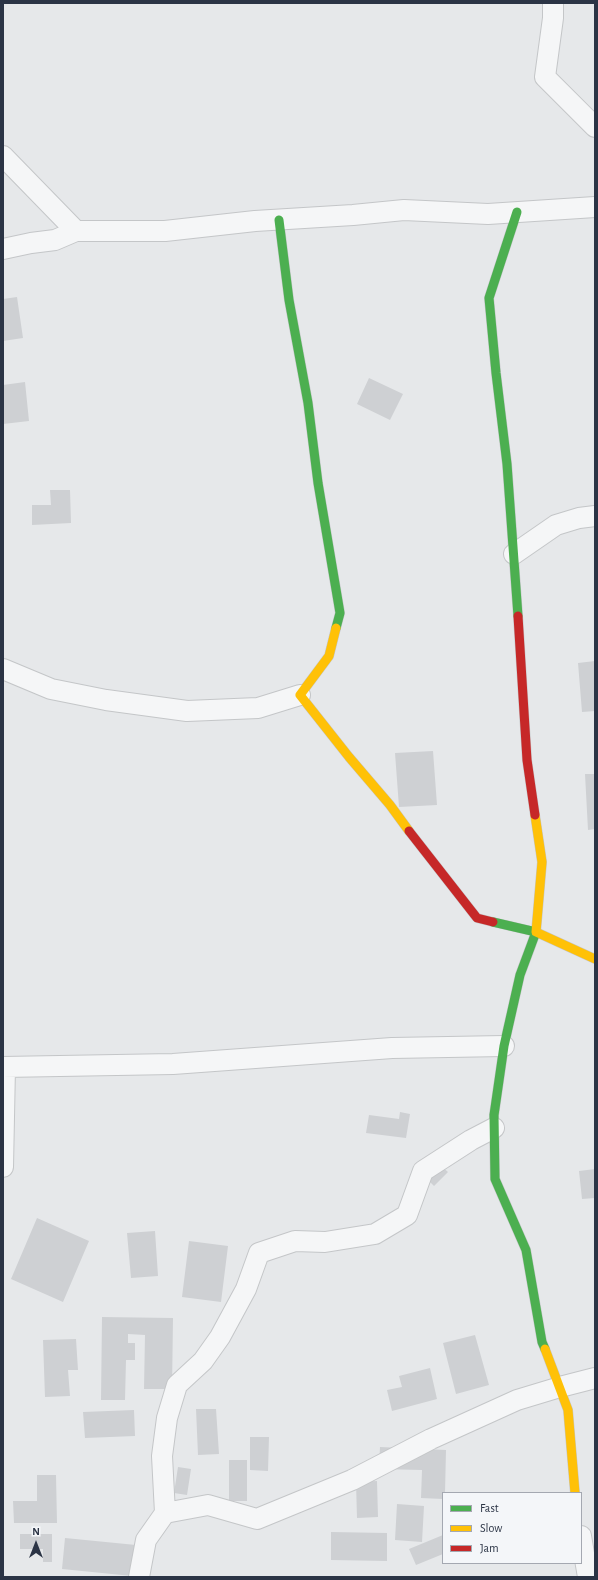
<!DOCTYPE html>
<html>
<head>
<meta charset="utf-8">
<style>
  body { margin:0 }
  #map { position:relative; width:598px; height:1580px; overflow:hidden; background:#e6e8ea; font-family:"Alegreya Sans",sans-serif }
  canvas { display:block }
  .frame { position:absolute; inset:0; border:4px solid #2b3445; pointer-events:none }
  .legend { position:absolute; left:442px; top:1492px; width:140px; height:72px; box-sizing:border-box; background:#f4f6f9; border:1px solid #a4a8b1; margin:0; padding:5px 7px; list-style:none; font-size:12px; color:#2b3445 }
  .legend li { display:flex; align-items:center; gap:8px; height:20px }
  .legend b { width:20px; border:1px solid #a4a8b1 }
  .north { position:absolute; left:16px; top:1524px; width:40px; height:40px; -webkit-text-stroke:3px #f4f6f9; paint-order:stroke; rotate:0deg; font-size:11px; font-weight:700; line-height:16px; text-align:center; color:#2b3445 }
  .north::after { content:''; display:block; margin:auto; width:14px; height:18px; background:#2b3445; clip-path:polygon(50% 0,100% 100%,50% 72%,0 100%) }
</style>
</head>
<body>
<div id="map">
<canvas width="598" height="1580"></canvas>
<div class="frame"></div>
<ul class="legend">
<li><b style="height:5px;background:#4caf50"></b>Fast</li>
<li><b style="height:5px;background:#ffc107"></b>Slow</li>
<li><b style="height:5px;background:#c62828"></b>Jam</li>
</ul>
<div class="north">N</div>
</div>
<script>
const context = document.querySelector('canvas').getContext('2d');
context.lineJoin = 'round';
function fillPath(path, color) { context.fillStyle = color; context.fill(path, 'evenodd'); }
const shape = rows => new Path2D(rows.map(r => 'M' + r).join(''));
function stroke(path, color, width, dash) { context.strokeStyle = color; context.lineWidth = width; context.lineCap = dash ? 'butt' : 'round'; context.setLineDash(dash || []); context.stroke(path); }
fillPath(shape([
  [17,297,23,338,3,341,3,299],
  [369,378,403,394,390,420,357,404],
  [25,382,29,421,3,424,3,385],
  [50,490,70,490,71,523,32,525,32,505,51,505],
  [595,661,595,711,582,712,578,663],
  [433,751,437,805,399,807,395,753],
  [585,774,595,774,595,829,588,830],
  [400,1112,410,1114,406,1138,366,1133,369,1115,399,1119],
  [440,1165,448,1172,434,1186,426,1178],
  [595,1169,595,1198,582,1199,579,1171],
  [37,1218,89,1241,63,1302,11,1279],
  [155,1231,158,1276,131,1278,127,1233],
  [189,1241,228,1246,221,1302,182,1297],
  [102,1317,173,1318,172,1389,144,1389,145,1335,128,1334,128,1343,135,1343,135,1360,126,1360,125,1400,101,1400],
  [475,1335,489,1385,456,1394,443,1343],
  [76,1339,78,1370,68,1370,70,1396,45,1397,43,1340],
  [430,1368,437,1399,392,1411,387,1390,402,1387,399,1376],
  [196,1409,216,1409,219,1454,198,1455],
  [134,1410,135,1436,85,1438,83,1412],
  [250,1437,269,1437,268,1471,250,1470],
  [380,1447,446,1450,445,1493,443,1493,443,1499,421,1498,422,1470,379,1469],
  [229,1460,247,1460,247,1501,229,1501],
  [178,1467,191,1469,187,1495,174,1493],
  [37,1475,56,1475,57,1523,14,1523,13,1501,37,1501],
  [377,1481,378,1517,357,1518,356,1482],
  [397,1504,424,1506,422,1542,395,1540],
  [331,1532,387,1533,387,1561,331,1560],
  [20,1534,52,1534,52,1562,43,1562,43,1549,20,1549],
  [443,1535,443,1554,416,1565,409,1549],
  [65,1538,136,1545,132,1576,62,1569]
]), '#ced0d3');
const street = shape([
  [553,3,553,18,545,77,595,127],
  [3,156,76,231,165,231,255,221,353,215,404,210,488,214,595,207],
  [3,249,31,243,55,240,76,231],
  [514,554,556,525,579,518,595,516],
  [3,669,51,689,106,700,187,711,258,708,300,695],
  [3,1067,173,1064,392,1048,504,1046],
  [3,1167,5,1067],
  [165,1513,208,1505,257,1519,352,1480,431,1439,517,1400,560,1387,595,1378],
  [581,1536,588,1577],
  [139,1577,146,1540,165,1513,162,1456,167,1418,177,1385,203,1361,220,1337,246,1289,259,1253,295,1241,325,1242,375,1234,407,1215,423,1171,471,1140,494,1128]
]);
const fast = shape([
  [517,212,489,298,496,373,507,464,518,616],
  [279,220,289,300,308,403,318,483,340,613,336,628],
  [493,922,536,932,520,975,504,1046,494,1115,495,1179,526,1250,542,1342,545,1349]
]);
const slow = shape([
  [336,628,329,656,300,695,349,757,390,805,409,831],
  [535,815,542,862,536,932,595,959],
  [545,1349,568,1410,575,1493]
]);
const jam = shape([
  [518,616,527,760,535,815],
  [409,831,477,918,493,922]
]);
stroke(street, '#c4c6c8', 22);
stroke(fast, '#c4c6c8', 10);
stroke(slow, '#c4c6c8', 10);
stroke(jam, '#c4c6c8', 10);
stroke(street, '#f5f6f7', 20);
stroke(fast, '#4caf50', 9);
stroke(slow, '#ffc107', 9);
stroke(jam, '#c62828', 9);
</script>
</body>
</html>
